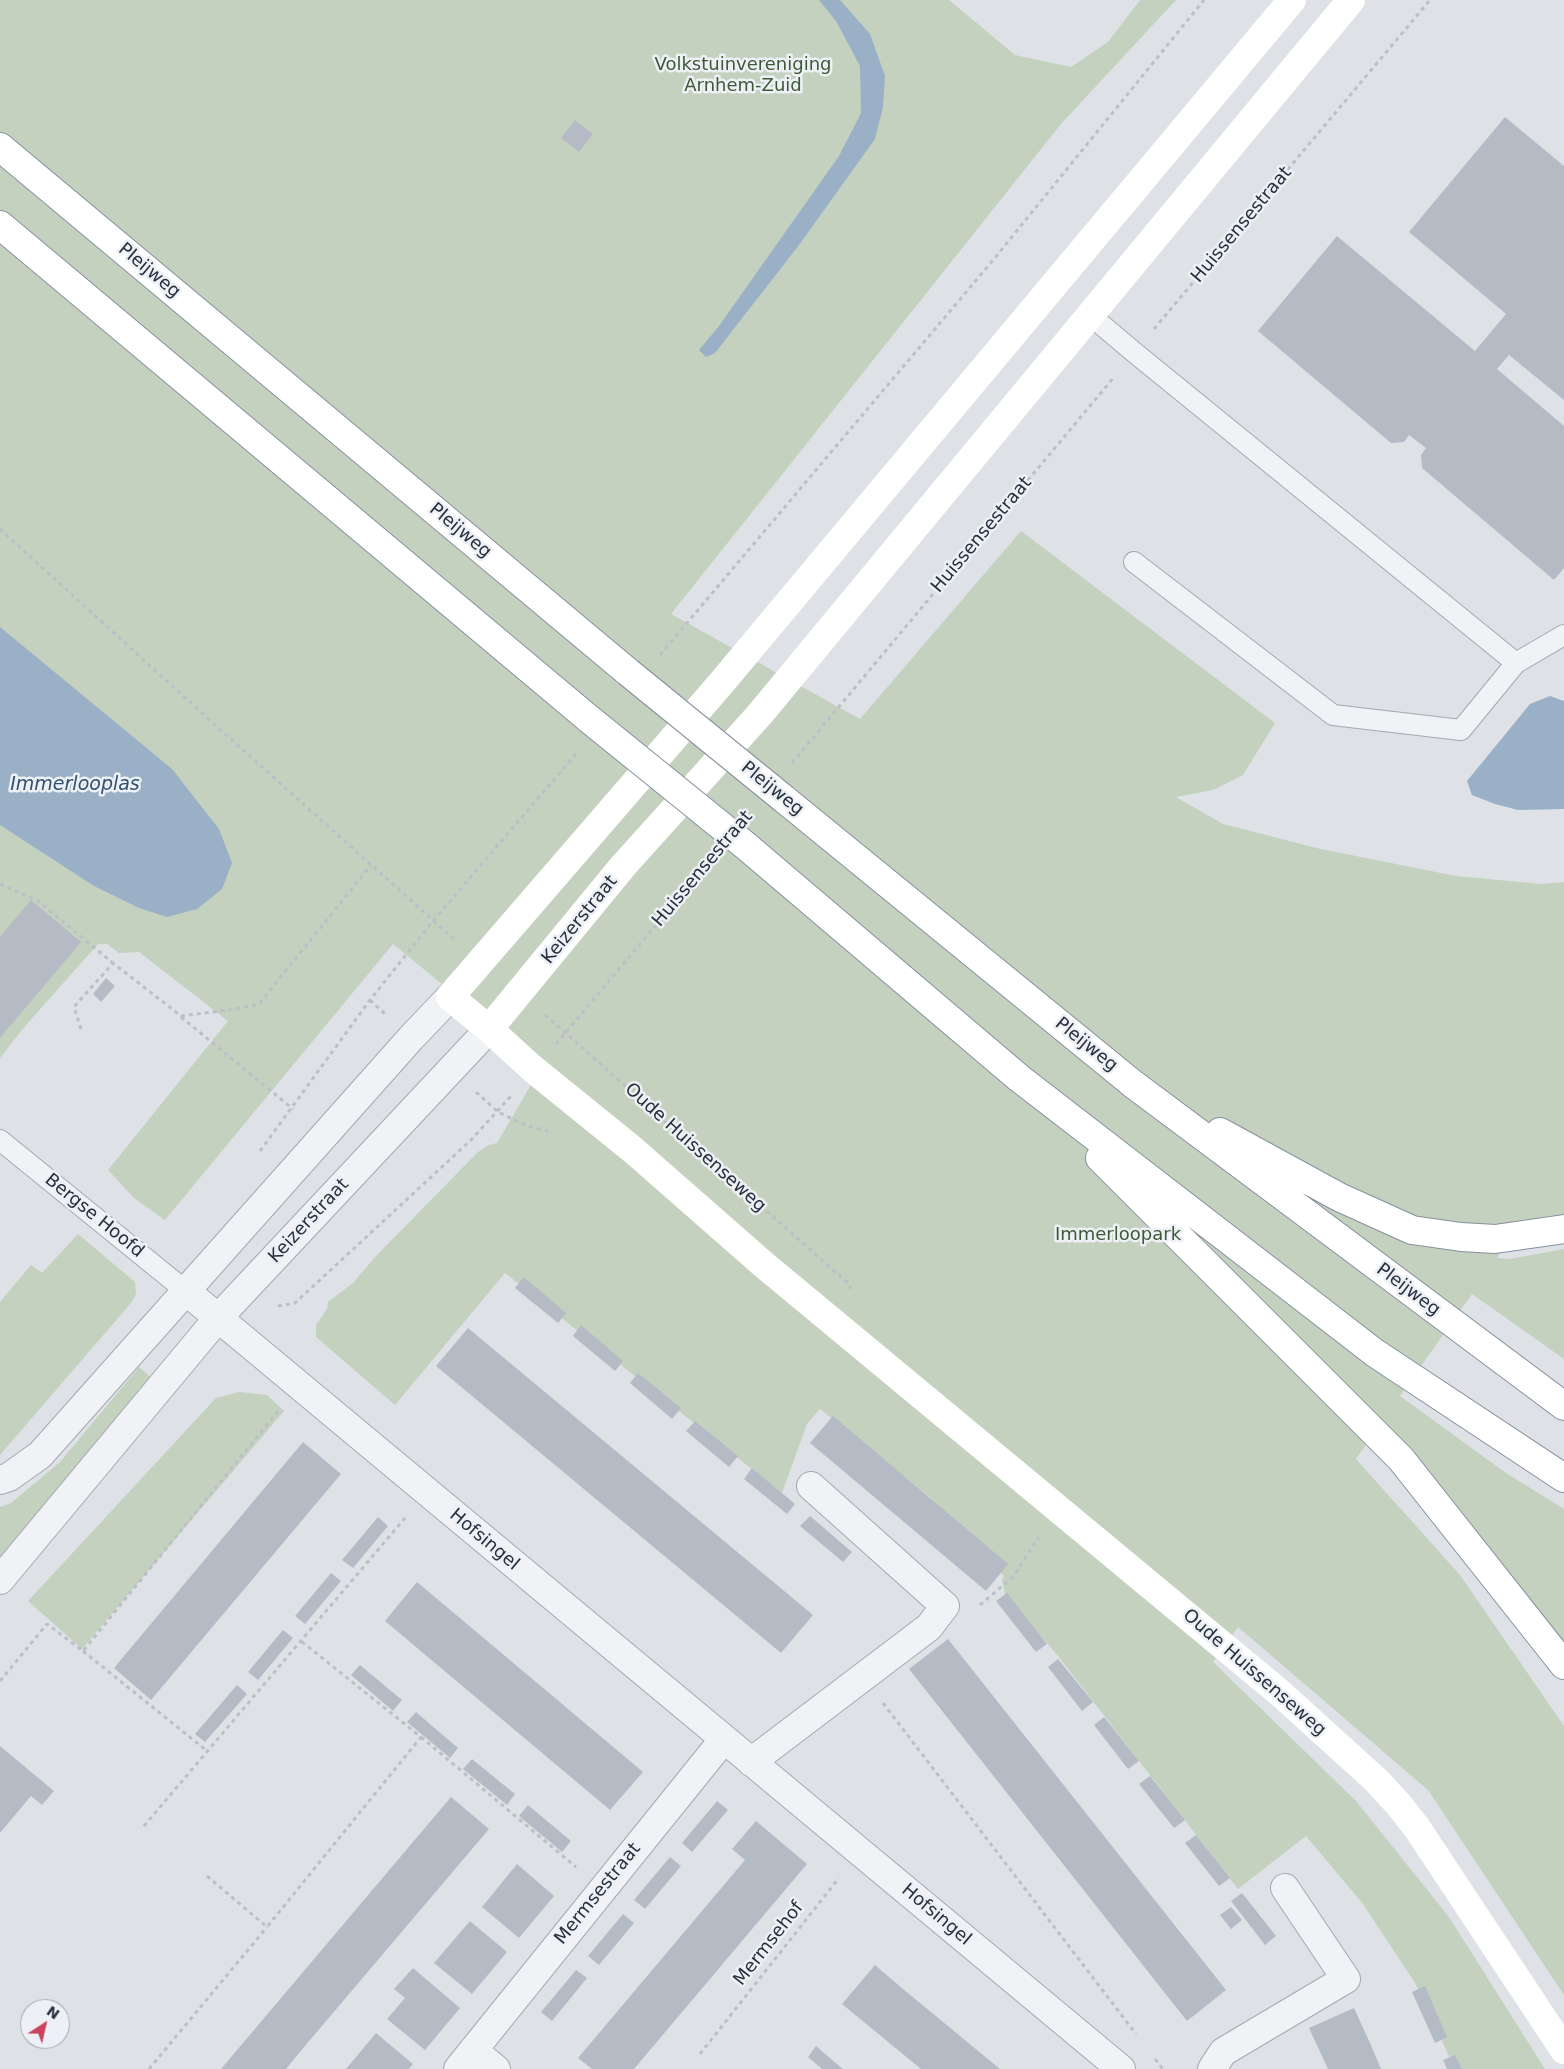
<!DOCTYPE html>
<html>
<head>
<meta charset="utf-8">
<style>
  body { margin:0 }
  #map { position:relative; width:1564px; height:2069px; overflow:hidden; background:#dee2e7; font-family:"DejaVu Sans",sans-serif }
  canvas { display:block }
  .north { position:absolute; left:20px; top:1999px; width:50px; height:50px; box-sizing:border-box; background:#edf1f5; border:1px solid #9ea4ac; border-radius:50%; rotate:35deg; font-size:14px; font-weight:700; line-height:20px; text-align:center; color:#27303e }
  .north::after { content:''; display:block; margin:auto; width:18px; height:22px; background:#cb445c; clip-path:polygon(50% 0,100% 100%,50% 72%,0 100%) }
</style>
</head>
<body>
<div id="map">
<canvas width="1564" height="2069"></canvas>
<div class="north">N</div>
</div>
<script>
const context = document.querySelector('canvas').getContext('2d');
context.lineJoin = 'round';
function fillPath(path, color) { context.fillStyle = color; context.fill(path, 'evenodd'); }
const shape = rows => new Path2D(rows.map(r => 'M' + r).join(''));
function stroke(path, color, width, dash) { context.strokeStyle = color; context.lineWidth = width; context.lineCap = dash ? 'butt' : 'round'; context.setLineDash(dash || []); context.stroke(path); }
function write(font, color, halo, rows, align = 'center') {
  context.font = font + ' "DejaVu Sans",sans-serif'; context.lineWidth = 5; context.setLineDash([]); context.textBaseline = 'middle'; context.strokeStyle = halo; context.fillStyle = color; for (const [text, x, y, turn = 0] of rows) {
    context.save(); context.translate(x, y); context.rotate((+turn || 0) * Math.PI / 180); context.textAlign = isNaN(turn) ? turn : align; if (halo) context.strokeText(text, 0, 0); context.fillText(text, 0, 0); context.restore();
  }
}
fillPath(shape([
  [0,0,949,0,1015,55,1071,67,1108,42,1140,0,1176,0,1061,124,671,614,860,719,1021,531,1275,723,1243,775,1213,790,1176,797,1223,824,1321,849,1456,876,1541,884,1564,882,1564,1214,1523,1220,1497,1258,1509,1259,1564,1249,1564,1359,1472,1294,1400,1396,1506,1473,1564,1509,1564,1657,1379,1426,1356,1459,1460,1575,1564,1726,1564,1995,1428,1790,1238,1627,1213,1662,1356,1801,1449,1917,1545,2069,1455,2069,1415,1983,1363,1904,1306,1836,1238,1889,1058,1656,1005,1594,1002,1580,1004,1576,932,1499,820,1409,807,1424,782,1493,505,1273,395,1405,316,1337,316,1325,327,1309,328,1302,353,1283,375,1257,478,1152,489,1145,497,1143,542,1066,393,944,165,1220,134,1198,108,1170,228,1021,139,952,119,953,107,944,98,944,26,1025,0,1058],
  [78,1234,135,1282,136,1294,131,1303,0,1455,0,1302,31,1265,42,1273],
  [139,1367,154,1380,0,1558,0,1507,11,1503,60,1462],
  [239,1392,267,1395,284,1411,82,1649,28,1601,216,1398]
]), '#c4d1bf');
fillPath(shape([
  [819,0,840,0,870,34,885,76,883,107,875,139,799,245,715,353,706,357,699,350,719,326,839,156,861,113,860,66,836,21],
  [0,627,172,769,219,829,232,863,222,889,197,909,167,917,139,908,94,886,0,825],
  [1550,696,1564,701,1564,809,1518,810,1495,804,1472,795,1467,781,1530,704]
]), '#99b0c7');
fillPath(shape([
  [1505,117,1564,166,1564,400,1509,355,1497,369,1564,426,1564,568,1554,580,1422,468,1421,455,1426,448,1409,435,1404,442,1391,443,1258,331,1337,236,1475,351,1506,314,1409,232],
  [575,120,593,134,579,152,561,138],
  [31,900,81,942,0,1038,0,937],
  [106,978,115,986,101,1002,93,994],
  [524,1277,566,1313,558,1323,515,1288],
  [581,1325,623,1361,615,1371,573,1336],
  [468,1328,813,1615,781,1653,436,1366],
  [638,1373,681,1408,672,1419,630,1383],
  [833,1416,1008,1564,986,1591,810,1443],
  [695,1421,738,1456,729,1467,686,1431],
  [303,1442,341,1474,151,1700,114,1668],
  [752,1468,795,1504,787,1514,744,1479],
  [810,1516,852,1552,843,1562,800,1526],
  [378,1517,388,1526,353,1568,342,1560],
  [331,1573,341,1581,305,1624,295,1616],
  [417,1582,643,1772,610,1810,385,1621],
  [1007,1593,1047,1644,1036,1652,996,1601],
  [283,1630,293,1638,258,1680,248,1672],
  [948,1639,1226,1990,1187,2021,909,1669],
  [1058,1659,1093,1702,1082,1711,1048,1667],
  [360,1665,402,1700,393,1711,351,1675],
  [237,1685,247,1694,205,1742,195,1734],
  [416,1712,458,1748,450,1758,407,1722],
  [1104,1717,1139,1761,1128,1769,1094,1725],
  [0,1746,54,1791,42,1805,31,1796,0,1833],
  [472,1759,515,1794,507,1805,463,1769],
  [1150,1776,1185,1820,1174,1828,1139,1784],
  [451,1797,489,1829,299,2053,286,2069,221,2069],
  [717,1801,728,1810,692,1852,682,1843],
  [528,1805,571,1841,562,1852,519,1816],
  [756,1821,807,1864,634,2069,592,2069,578,2058,745,1860,732,1849],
  [1196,1835,1230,1878,1219,1886,1185,1843],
  [670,1857,681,1866,645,1909,634,1900],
  [517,1864,554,1896,519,1938,482,1907],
  [1242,1893,1276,1936,1265,1945,1231,1901],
  [1231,1907,1242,1920,1231,1929,1220,1915],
  [623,1914,634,1923,599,1965,588,1956],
  [470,1921,507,1952,472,1994,434,1963],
  [875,1965,903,1989,1000,2069,921,2069,842,2004],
  [413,1968,460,2008,425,2050,387,2019,405,1998,394,1989],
  [576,1970,587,1978,552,2021,541,2012],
  [1425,1986,1447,2037,1435,2043,1412,1992],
  [1354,2008,1370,2043,1381,2069,1328,2069,1309,2028],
  [376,2033,413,2064,409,2069,346,2069],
  [816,2046,837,2064,843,2069,822,2069,808,2057],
  [1455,2055,1462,2069,1447,2069,1443,2060]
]), '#b5bbc4');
const lane = shape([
  [1090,315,1135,353,1516,663,1564,635],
  [1134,562,1333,715,1461,730,1516,663],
  [0,1140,187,1292]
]);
const street = shape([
  [187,1292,1121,2069],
  [0,1480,9,1477,40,1455,411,1038,450,997],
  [0,1580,218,1318,489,1029],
  [751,1762,929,1627,945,1606,811,1486],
  [473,2050,496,2069],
  [458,2069,724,1739],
  [1212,2069,1223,2052,1346,1979,1285,1888]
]);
const highway = shape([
  [0,147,628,672],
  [0,225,589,719],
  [784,799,1133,1084,1564,1406],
  [746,846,1019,1078,1375,1353,1564,1478],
  [1220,1132,1339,1197,1412,1230,1461,1237,1495,1239,1564,1229],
  [1100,1158,1401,1459,1564,1665]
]);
stroke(lane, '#a3a9b1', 22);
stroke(street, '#a3a9b1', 30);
stroke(highway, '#86909e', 30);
stroke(shape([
  [1154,329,1430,0],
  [0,529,215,725,454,939],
  [660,655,994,259,1204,0],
  [792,763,1115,376],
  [0,884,38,901,113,963],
  [370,1000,386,1015],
  [545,1015,848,1283,851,1289],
  [181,1017,293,1109],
  [81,1029,74,1007,113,963,181,1016,236,1009,259,1004,371,865],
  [556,1044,709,862],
  [476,1092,498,1112,527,1126,553,1132],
  [260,1151,370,1000,433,921,577,753],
  [278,1306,295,1303,471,1140,511,1096],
  [980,1605,1013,1577,1039,1537],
  [83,1651,207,1751],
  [0,1681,47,1624,83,1651,278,1411],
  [883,1703,1136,2034],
  [421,1737,576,1867],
  [144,1826,405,1518],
  [207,1876,267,1927,421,1737,301,1641],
  [700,2054,839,1878],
  [1155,2059,1163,2069],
  [149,2069,267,1927]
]), '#bcc0c6', 3, [4, 4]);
stroke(lane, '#f0f2f6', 20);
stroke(street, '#f0f2f6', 28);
stroke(shape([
  [1292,0,723,681,450,997,489,1029,533,1069,633,1150,763,1264,1280,1693,1377,1781,1399,1805,1417,1828,1564,2050],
  [489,1029,623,866,760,714,1351,0]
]), '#fff', 28);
stroke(highway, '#fff', 28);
const highwayBridge = shape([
  [628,672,784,799],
  [589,719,746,846]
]);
stroke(highwayBridge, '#86909e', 30, []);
stroke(highwayBridge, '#fff', 28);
write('18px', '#3d5935', '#edf1f5', [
  ["Volkstuinvereniging",743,65],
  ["Arnhem-Zuid",743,86],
  ["Immerloopark",1118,1235]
]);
write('18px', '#27303e', '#edf1f5', [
  ["Huissensestraat",1242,225,-50],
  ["Pleijweg",149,271,40],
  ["Pleijweg",460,531,40],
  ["Huissensestraat",982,535,-50],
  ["Pleijweg",772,789,39],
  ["Huissensestraat",703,869,-50],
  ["Keizerstraat",580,920,-51],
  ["Pleijweg",1086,1045,39],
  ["Oude Huissenseweg",695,1148,42],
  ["Bergse Hoofd",94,1216,39],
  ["Keizerstraat",309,1221,-47],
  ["Pleijweg",1408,1290,37],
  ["Hofsingel",484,1540,40],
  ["Oude Huissenseweg",1254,1673,41],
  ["Mermsestraat",598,1894,-51],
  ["Hofsingel",936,1915,40],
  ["Mermsehof",769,1944,-52]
]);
write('italic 19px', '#325071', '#edf1f5', [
  ["Immerlooplas",75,785]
]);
</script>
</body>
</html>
